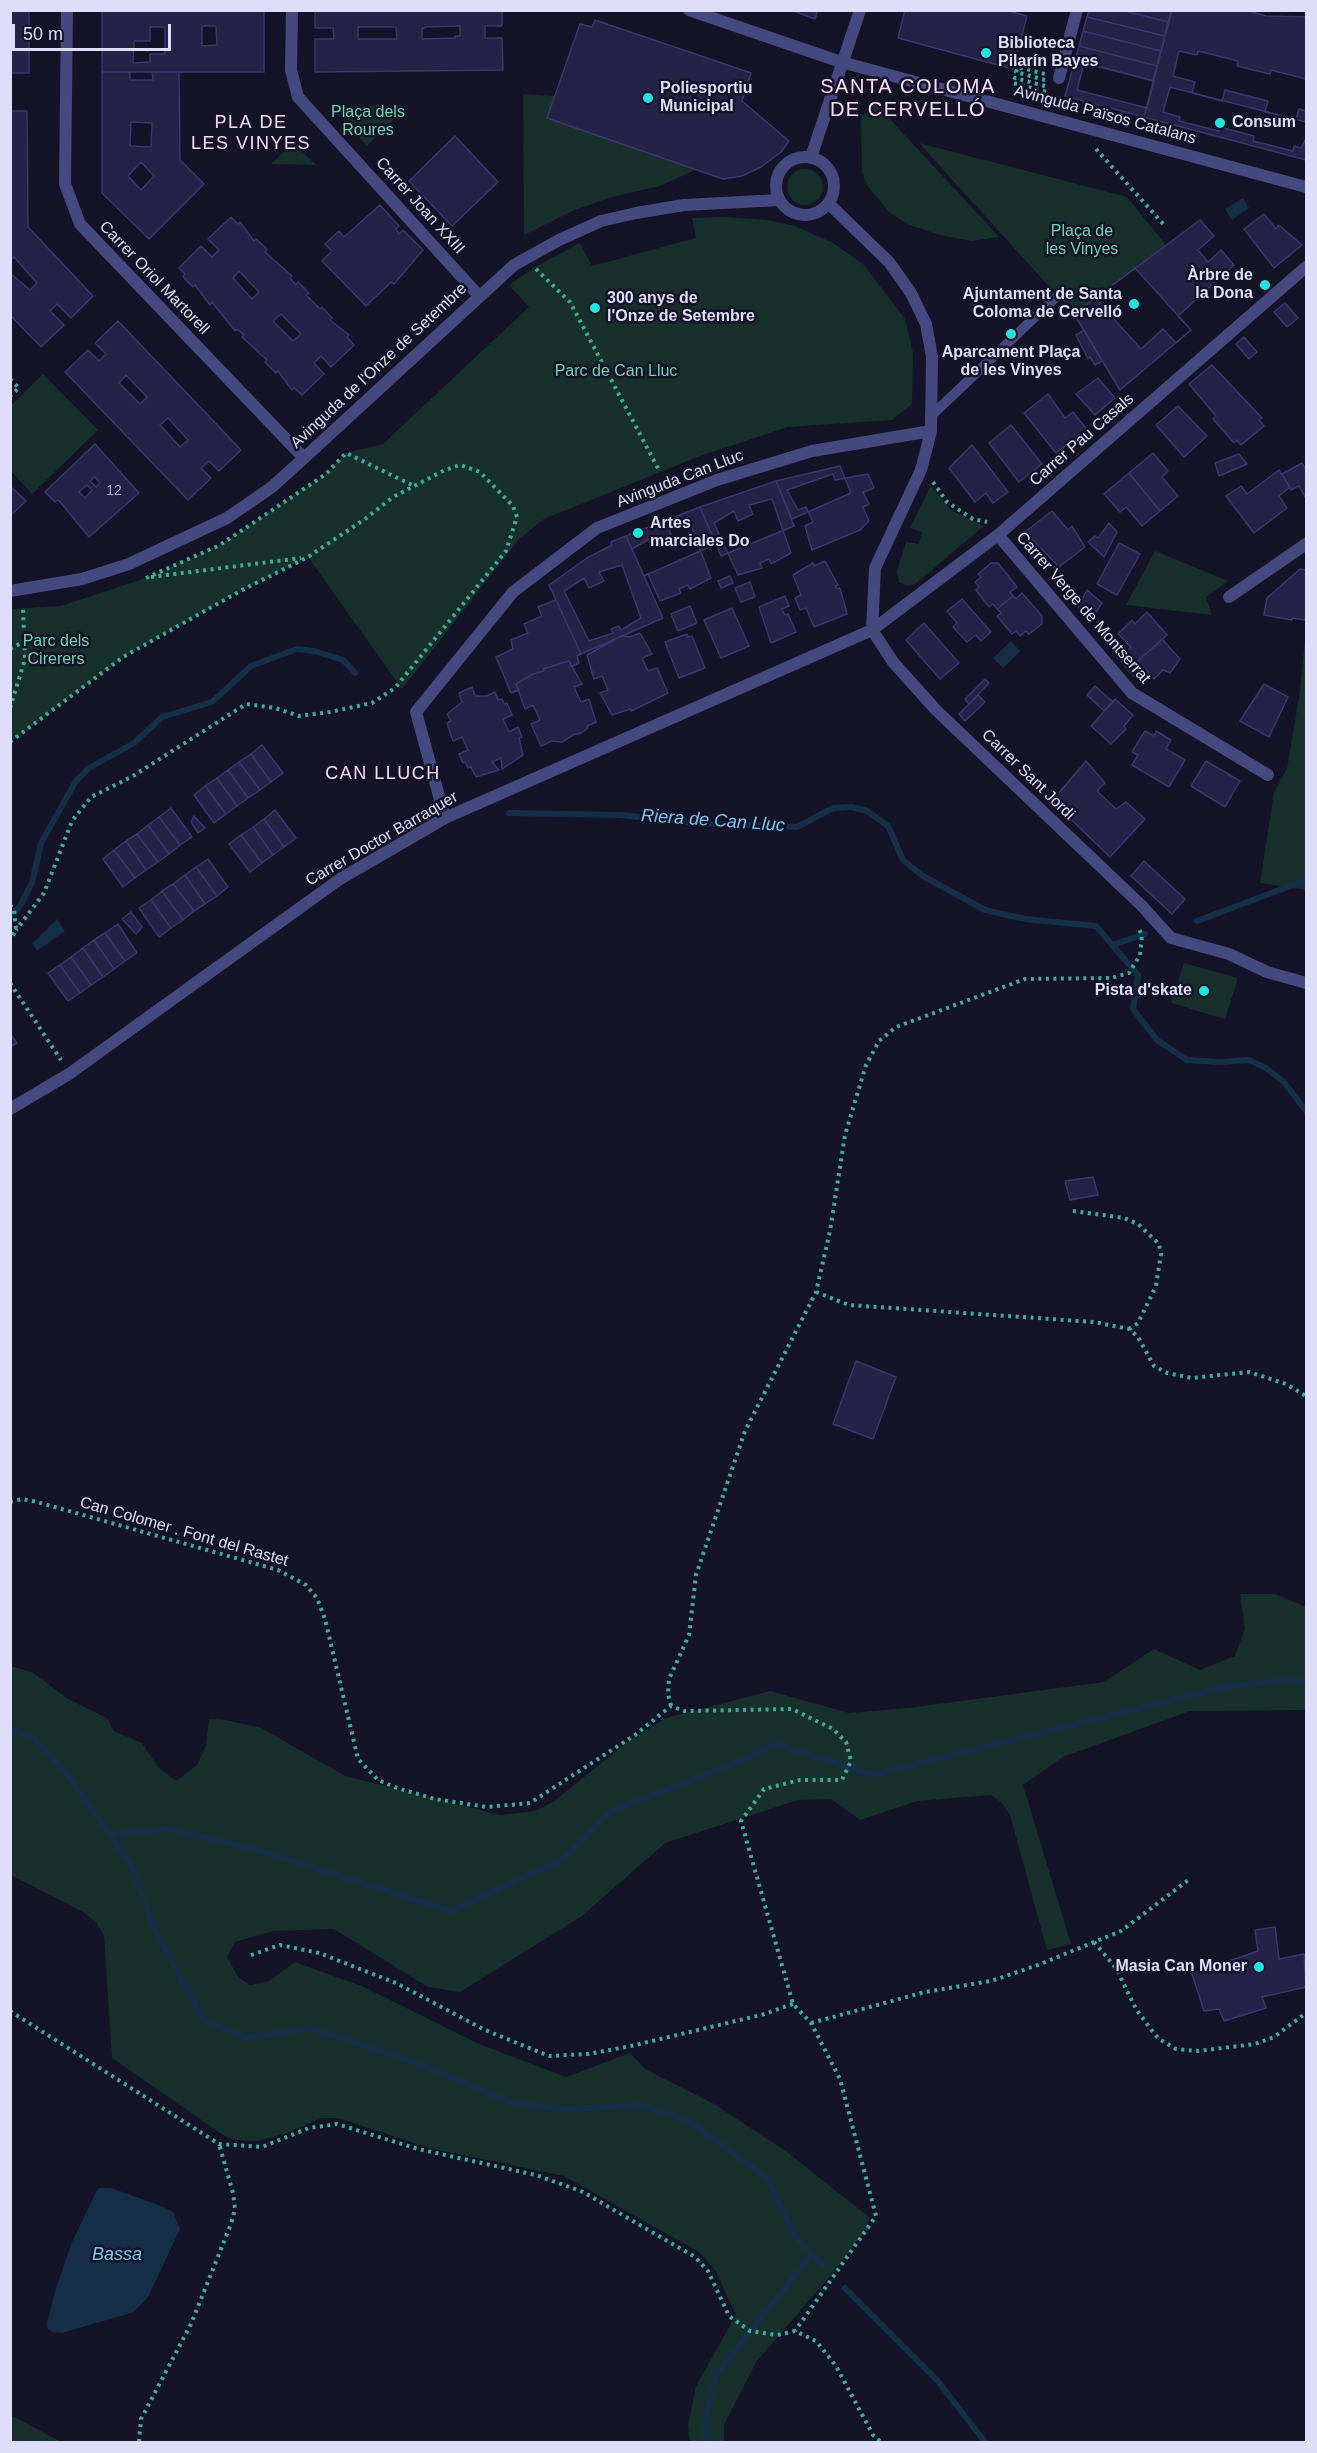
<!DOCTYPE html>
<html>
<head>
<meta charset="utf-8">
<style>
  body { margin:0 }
  #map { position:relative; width:1317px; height:2453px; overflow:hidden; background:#141327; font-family:Arial,sans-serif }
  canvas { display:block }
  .frame { position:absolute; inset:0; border:12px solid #dedefb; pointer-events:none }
  .scale { position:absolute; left:12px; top:24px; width:159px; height:27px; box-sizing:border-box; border:3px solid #dedefb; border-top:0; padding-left:8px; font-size:18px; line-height:21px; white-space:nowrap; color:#dedefb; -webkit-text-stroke:4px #141327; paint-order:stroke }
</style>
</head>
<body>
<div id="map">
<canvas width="1317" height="2453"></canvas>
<div class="frame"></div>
<div class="scale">50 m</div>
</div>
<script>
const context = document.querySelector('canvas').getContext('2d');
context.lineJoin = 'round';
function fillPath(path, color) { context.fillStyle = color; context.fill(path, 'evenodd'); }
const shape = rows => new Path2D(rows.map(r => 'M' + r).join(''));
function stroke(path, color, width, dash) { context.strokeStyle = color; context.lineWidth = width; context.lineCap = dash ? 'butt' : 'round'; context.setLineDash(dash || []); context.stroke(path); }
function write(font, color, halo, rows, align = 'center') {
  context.font = font + ' Arial,sans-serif'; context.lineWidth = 5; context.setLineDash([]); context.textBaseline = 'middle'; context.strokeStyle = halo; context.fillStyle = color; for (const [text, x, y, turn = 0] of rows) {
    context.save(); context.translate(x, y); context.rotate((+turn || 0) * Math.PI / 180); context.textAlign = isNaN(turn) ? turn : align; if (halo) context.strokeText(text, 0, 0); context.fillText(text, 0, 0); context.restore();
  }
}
fillPath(shape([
  [523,94,555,96,548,118,695,170,660,186,612,197,572,211,524,235],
  [875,103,999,237,971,241,940,235,907,224,889,212,867,185,862,173,861,117],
  [408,105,367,146,330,106],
  [293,143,316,165,271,164],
  [919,143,1127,197,1166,245,1074,314],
  '787 187a18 18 0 1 1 36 0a18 18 0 1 1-36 0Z',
  [724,217,767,220,795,226,833,243,863,264,905,319,913,353,912,404,892,420,788,427,700,456,544,519,519,539,402,689,308,557,242,590,123,657,11,742,11,609,61,606,146,578,220,545,326,474,346,453,383,444,529,307,509,285,535,267,580,243,592,266,696,238,692,218],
  [43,374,98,430,32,494,11,471,11,406],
  [931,486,951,510,984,526,915,584,907,586,899,582,897,571,906,542,919,544,922,532,910,528],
  [1155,551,1228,581,1206,597,1212,615,1126,605],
  [1306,629,1306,890,1260,883,1274,792,1287,769,1300,691],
  [1184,963,1238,978,1225,1019,1171,1003],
  [1240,1594,1275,1594,1306,1607,1306,1710,1190,1711,1063,1757,1023,1785,1071,1944,1047,1950,1010,1815,1001,1802,991,1795,917,1801,860,1820,831,1799,798,1800,665,1843,582,1916,460,1992,428,1987,334,1929,273,1931,235,1942,227,1957,238,1977,250,1985,269,1981,295,1962,364,1987,479,2044,566,2077,630,2053,645,2069,714,2104,787,2152,869,2217,867,2228,837,2268,756,2362,724,2425,724,2442,690,2442,688,2426,696,2386,736,2315,715,2270,699,2252,564,2176,429,2148,338,2118,322,2118,284,2134,258,2141,233,2140,223,2135,112,2058,104,1936,96,1922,83,1912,11,1875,11,1666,32,1672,68,1699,107,1718,114,1731,142,1743,158,1767,176,1781,197,1765,206,1745,209,1719,226,1720,261,1728,345,1776,500,1815,535,1811,553,1802,630,1740,666,1718,770,1691,849,1713,908,1708,1104,1682,1154,1649,1200,1670,1235,1656,1245,1629],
  [10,2415,11,2415,61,2442,11,2442]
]), '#17302c');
fillPath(shape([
  [1243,198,1249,208,1232,220,1225,209],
  [1011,641,1020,651,1003,668,993,658],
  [57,919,65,931,37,951,32,944],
  [98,2188,111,2188,164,2207,173,2212,180,2229,148,2297,134,2312,62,2333,53,2332,48,2329,47,2323,56,2288,72,2242]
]), '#162f49');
stroke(shape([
  [509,813,620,815,698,823,797,827,833,808,852,807,867,811,888,826,903,860,923,876,985,910,1025,919,1096,926,1138,975,1133,1009,1157,1040,1187,1060,1219,1062,1249,1060,1266,1068,1284,1082,1306,1111],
  [10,916,20,906,32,883,41,843,76,781,89,768,134,743,162,717,212,702,251,666,297,649,314,651,343,660,355,673],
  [1197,921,1306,880],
  [1112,945,1145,934],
  [10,1729,34,1738,65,1771,131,1866,153,1925,202,2019,246,2038,310,2028,419,2064,515,2104,568,2109,641,2105,689,2121,767,2178,795,2237,823,2265],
  [109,1835,167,1829,254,1849,451,1911,565,1858,611,1811,748,1758,776,1744,873,1775,1219,1688,1290,1679,1306,1683],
  [845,2288,937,2380,985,2442],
  [705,2442,706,2415,716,2375,812,2254]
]), '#162f49', 6);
const building = shape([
  [10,10,29,10,29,73,10,73,10,10],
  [102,10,264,10,264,72,102,72,102,10],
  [202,26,216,26,217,45,202,46,202,26],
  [150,27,165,27,165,54,150,54,150,62,133,63,134,41,150,41,150,27],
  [315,10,502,10,502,26,485,26,485,38,502,38,503,70,315,72,315,39,334,39,333,28,315,28,315,10],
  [460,26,460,36,455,36,455,38,422,39,422,29,426,27,460,26],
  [358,27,396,27,397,39,358,39,358,27],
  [791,10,818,10,815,19,791,10],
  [905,10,1005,10,1027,16,1013,69,898,38,905,10],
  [1089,10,1121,10,1168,22,1165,36,1087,17,1089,10],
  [1121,10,1172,10,1168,22,1121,10],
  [1172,10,1306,10,1306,160,1144,117,1172,10],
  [1245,10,1306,10,1306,17,1266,16,1245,10],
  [1087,17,1165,36,1161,51,1083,31,1087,17],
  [595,20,751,73,742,101,789,141,781,152,761,167,742,176,723,179,547,118,580,24,592,27,595,20],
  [1083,31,1161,51,1157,66,1079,46,1083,31],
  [1079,46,1157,66,1153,81,1075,60,1079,46],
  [1179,51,1197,55,1198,51,1238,61,1237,66,1270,74,1271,70,1306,79,1306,111,1299,109,1296,119,1265,112,1268,101,1225,90,1222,101,1192,93,1195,82,1173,76,1179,51],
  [1075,60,1154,81,1144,117,1065,96,1075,60],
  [1084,63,1154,81,1147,108,1077,90,1084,63],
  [102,72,130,72,130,80,153,80,152,72,134,72,179,72,180,160,204,184,149,239,102,193,102,72],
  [131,122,152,123,151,147,130,146,131,122],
  [141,162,154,176,141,190,128,176,141,162],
  [1170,87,1306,122,1306,138,1301,148,1294,146,1293,151,1253,141,1254,136,1220,127,1219,131,1179,121,1180,117,1163,112,1170,87],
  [10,111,27,111,28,227,93,296,71,318,57,304,50,311,64,325,41,347,10,315,10,273,30,290,37,283,14,257,10,261,10,111],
  [455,136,498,182,452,226,409,181,455,136],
  [380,205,399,226,396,229,399,234,403,230,423,250,394,284,391,282,366,306,322,261,332,251,325,244,339,231,344,237,380,205],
  [1264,214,1276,229,1279,225,1302,245,1274,268,1244,229,1264,214],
  [231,217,238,224,240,222,254,241,256,239,267,249,265,252,292,276,290,278,296,285,298,282,309,293,306,295,320,309,322,307,332,318,330,320,349,335,347,337,354,345,331,367,321,356,314,363,324,374,302,395,294,388,292,390,278,371,276,373,265,362,267,360,242,337,244,335,237,329,235,331,212,302,210,305,195,285,193,287,183,277,185,274,179,268,201,246,212,257,219,250,208,239,231,217],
  [239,271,259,292,252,299,233,278,239,271],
  [281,314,301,334,293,341,273,321,281,314],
  [1200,220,1214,236,1198,250,1208,262,1221,250,1234,265,1178,316,1191,330,1120,390,1074,314,1200,220],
  [1135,268,1191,330,1176,343,1163,329,1141,349,1095,298,1135,268],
  [1285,303,1298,318,1287,327,1274,312,1285,303],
  [118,321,241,450,219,471,209,461,201,468,211,478,188,500,65,372,88,350,99,361,106,354,95,343,118,321],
  [126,375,147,397,140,404,119,383,126,375],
  [168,418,188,440,180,447,160,425,168,418],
  [1084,330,1102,361,1095,365,1090,357,1088,359,1076,335,1084,330],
  [1244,337,1257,352,1249,359,1236,344,1244,337],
  [1212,365,1262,418,1259,420,1264,426,1241,445,1237,440,1234,443,1213,419,1216,416,1189,384,1212,365],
  [1098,378,1115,398,1095,415,1076,394,1098,378],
  [1048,394,1065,418,1073,412,1087,430,1056,453,1024,413,1048,394],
  [1178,406,1207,436,1184,457,1156,425,1178,406],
  [1011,425,1042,464,1019,482,989,443,1011,425],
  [95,444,139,493,89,537,61,503,58,500,55,502,45,492,95,444],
  [95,477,100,483,96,487,90,481,95,477],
  [87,485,92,490,85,498,79,492,87,485],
  [972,445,1008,492,993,503,986,493,975,502,949,468,972,445],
  [1153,453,1168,471,1162,477,1178,496,1160,511,1129,473,1153,453],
  [1239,454,1247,464,1219,476,1215,463,1239,454],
  [1302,463,1306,470,1306,499,1299,486,1291,490,1282,474,1302,463],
  [840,466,851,493,792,519,776,481,840,466],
  [1279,470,1290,487,1279,496,1287,508,1254,533,1226,496,1241,486,1247,494,1279,470],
  [1129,473,1160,511,1142,526,1126,507,1120,512,1104,494,1129,473],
  [833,474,835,480,868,474,874,488,863,492,869,504,863,507,869,521,860,530,812,550,805,526,813,522,806,507,798,510,787,490,833,474],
  [776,481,794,526,721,556,700,507,776,481],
  [10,486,26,501,11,515,10,515,10,486],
  [772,499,791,553,771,564,769,559,760,563,762,568,738,575,714,523,734,511,738,521,753,514,749,505,772,499],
  [700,507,716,544,644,576,626,536,700,507],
  [1052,511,1068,530,1072,526,1085,547,1059,567,1025,532,1052,511],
  [690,523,711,578,690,589,688,585,679,589,681,593,660,601,648,574,644,576,632,549,653,537,657,545,673,539,669,530,690,523],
  [1109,523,1117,532,1104,557,1088,542,1095,536,1098,538,1109,523],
  [626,536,663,618,581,654,549,585,587,558,612,545,611,542,626,536],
  [1119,543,1140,554,1117,595,1097,584,1119,543],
  [825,561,838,585,835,586,837,589,840,588,847,614,814,627,806,608,800,610,795,598,801,595,793,575,813,563,814,566,825,561],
  [991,563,998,563,1017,587,1010,592,1013,596,997,609,993,604,989,607,976,590,979,587,975,582,981,577,978,574,991,563],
  [622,565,641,618,621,630,619,626,611,629,613,633,589,641,564,591,584,578,589,588,604,581,599,572,622,565],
  [1300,569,1306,570,1306,620,1292,618,1292,620,1264,615,1267,598,1300,569],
  [730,576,733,583,721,588,718,581,730,576],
  [750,582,755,597,741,602,735,588,750,582],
  [1087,590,1102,603,1090,622,1078,607,1087,590],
  [1022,593,1042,616,1042,624,1029,634,1026,631,1020,636,1016,631,1012,634,997,616,1001,613,997,609,1013,596,1016,599,1022,593],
  [785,596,789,606,782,609,785,615,788,614,796,632,771,643,759,607,785,596],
  [962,599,991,632,981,641,976,635,967,642,953,627,957,623,947,611,962,599],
  [556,600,581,654,577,656,579,663,571,667,569,661,543,669,544,671,533,674,516,684,519,690,511,693,496,657,513,649,511,640,528,633,524,624,542,616,538,607,556,600],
  [690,606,697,623,678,631,671,614,690,606],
  [732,608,749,646,721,658,704,620,732,608],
  [1147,612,1167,635,1128,670,1119,658,1131,647,1118,634,1132,620,1135,624,1147,612],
  [924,623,959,663,940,679,906,640,924,623],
  [640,633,652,654,642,658,648,671,657,668,668,693,631,711,630,709,612,715,600,693,608,690,602,676,594,679,587,655,621,636,630,637,640,633],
  [687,634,688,637,692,636,705,668,679,678,665,642,687,634],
  [1162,639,1180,659,1170,673,1163,670,1154,679,1146,670,1137,679,1128,670,1162,639],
  [569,661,582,684,574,687,581,702,589,699,596,722,587,726,588,728,581,733,573,735,562,742,552,741,541,746,531,724,540,720,533,705,525,709,516,684,533,674,544,671,543,669,569,661],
  [985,679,989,683,969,704,965,699,985,679],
  [1264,684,1288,697,1269,737,1240,721,1264,684],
  [1095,686,1113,702,1104,711,1087,695,1095,686],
  [472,687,475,696,487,696,495,692,498,700,502,699,504,704,507,703,512,715,503,719,509,732,518,727,522,737,519,738,523,755,502,769,501,758,492,762,499,770,476,777,471,767,468,768,465,762,463,763,459,754,468,750,462,737,453,741,447,723,451,721,447,714,462,702,459,693,472,687],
  [978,695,985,702,965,721,959,714,978,695],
  [1115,699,1133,715,1124,726,1126,729,1111,744,1091,726,1115,699],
  [1145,731,1154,736,1156,731,1171,740,1166,749,1185,760,1169,787,1132,765,1138,755,1132,752,1145,731],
  [262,745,283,773,271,782,251,754,262,745],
  [251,754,271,782,260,790,239,762,251,754],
  [1086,761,1105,783,1097,791,1116,809,1126,802,1145,819,1110,857,1052,801,1086,761],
  [1206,761,1240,781,1225,807,1191,786,1206,761],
  [239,762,260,790,248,798,228,770,239,762],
  [228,770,248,798,237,806,217,778,228,770],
  [217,778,237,806,226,814,205,786,217,778],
  [205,786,226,814,214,823,194,795,205,786],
  [171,808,192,837,180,845,159,817,171,808],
  [275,810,296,838,284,847,264,819,275,810],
  [194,816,205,828,198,833,191,822,194,816],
  [159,817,180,845,169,854,148,825,159,817],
  [264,819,284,847,273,855,253,827,264,819],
  [148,825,169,854,158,862,137,834,148,825],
  [253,827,273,855,262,863,241,835,253,827],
  [137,834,158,862,146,870,126,841,137,834],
  [241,835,262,863,250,872,229,844,241,835],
  [126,841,146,870,135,878,114,850,126,841],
  [114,850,135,878,123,887,103,859,114,850],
  [208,859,228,887,217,896,196,867,208,859],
  [1144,861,1185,899,1172,914,1131,876,1144,861],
  [196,867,217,896,205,904,185,875,196,867],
  [185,875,205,904,194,911,173,884,185,875],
  [173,884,194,911,183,920,162,891,173,884],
  [162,891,183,920,171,928,151,900,162,891],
  [151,900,171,928,159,937,139,908,151,900],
  [131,912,142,927,136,934,122,919,131,912],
  [118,924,137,953,125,961,105,933,118,924],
  [105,933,125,961,114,969,94,940,105,933],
  [94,940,114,969,103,977,83,948,94,940],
  [83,948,103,977,91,985,71,957,83,948],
  [71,957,91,985,80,993,60,965,71,957],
  [60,965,80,993,68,1001,48,973,60,965],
  [10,1034,17,1043,10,1047,10,1034],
  [1093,1177,1098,1195,1070,1200,1065,1181,1093,1177],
  [856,1361,896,1377,873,1439,833,1424,856,1361],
  [1275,1927,1279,1959,1304,1954,1306,1987,1262,1997,1266,2008,1224,2021,1219,2009,1204,2011,1192,1974,1258,1951,1255,1930,1275,1927]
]);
fillPath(building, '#242246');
stroke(building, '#3b376f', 1.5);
stroke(shape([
  [1045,80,1016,72,1018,67,1045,74],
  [1045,86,1015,78,1013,83,1047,92,1046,97],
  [1096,149,1166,227],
  [536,269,570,302,660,472],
  [10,379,19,388,10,396],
  [933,482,947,502,973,519,987,522],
  [151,577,301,558],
  [146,578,220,545,326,474,346,453,412,485],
  [10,649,25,641],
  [10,708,25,659,23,606],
  [10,742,123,657,242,590,308,557,365,519,393,497,445,470,460,465,480,472,513,506,517,517,506,551,395,688,372,703,330,712,299,716,275,708,246,704,133,776,91,797,72,821,44,893,16,930],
  [10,905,14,909,16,930,10,940],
  [10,983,61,1060],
  [1073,1211,1124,1218,1138,1224,1159,1244,1161,1254,1156,1286,1138,1323,1129,1329],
  [816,1292,849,1305,1094,1322,1129,1329,1138,1337,1154,1366,1167,1373,1192,1378,1249,1372,1286,1384,1306,1396],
  [10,1502,22,1499,37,1502,278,1570,306,1585,317,1598,325,1619,358,1759,378,1780,397,1788,435,1799,487,1807,530,1803,635,1735,671,1706,684,1711,792,1709,833,1729,846,1742,851,1761,842,1780,800,1780,764,1789,741,1821,793,2004,811,2023,840,2079,876,2216,795,2331],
  [671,1706,668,1694,669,1679,689,1635,696,1575,745,1431,816,1292,830,1231,845,1135,866,1065,879,1041,896,1027,1025,979,1111,978,1129,973,1140,955,1142,935,1139,929],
  [1094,1942,1116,1968,1136,2009,1153,2032,1159,2039,1176,2049,1198,2051,1255,2044,1274,2037,1306,2013],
  [251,1955,280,1945,319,1953,396,1983,485,2030,549,2056,588,2054,631,2046,761,2015,793,2004],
  [10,2011,219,2144,262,2147,309,2128,337,2124,418,2149,536,2175,583,2192,695,2257,708,2271,729,2316,750,2331,777,2335,795,2331,816,2341,836,2366,873,2435,881,2442],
  [811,2023,925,1992,991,1981,1038,1965,1121,1931,1191,1878],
  [139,2442,141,2419,191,2324,231,2224,235,2209,233,2193,219,2144]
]), '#40ac98', 4, [3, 4.5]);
stroke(shape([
  [930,417,1055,298]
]), '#444a80', 10);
stroke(shape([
  [1059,78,1077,10]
]), '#444a80', 12);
stroke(shape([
  [67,10,65,184,80,224,304,458],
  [292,10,291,70,298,97,479,296],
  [689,10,841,62,1306,187],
  '776 186a29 29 0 1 1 58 0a29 29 0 1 1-58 0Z',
  [811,157,860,10],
  [829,204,889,262,911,293,926,324,932,357,931,431],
  [998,535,1132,693,1268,775],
  [10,591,82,579,129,564,227,518,272,487,304,458,514,265,559,240,601,221,636,213,684,205,779,200],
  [1229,597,1306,544],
  [872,630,893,662,936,710,1141,905,1171,938,1229,954,1267,972,1306,983],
  [445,818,416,712,513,592,597,528,717,480,812,451,931,431,921,470,875,568,872,630],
  [10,1109,69,1074,340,879,445,818,872,630,998,535,1306,267]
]), '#444a80', 12);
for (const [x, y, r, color] of [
  [986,53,6,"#22e3dd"],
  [648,98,6,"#22e3dd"],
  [1220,123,6,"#22e3dd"],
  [1265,285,6,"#22e3dd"],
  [1134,304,6,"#22e3dd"],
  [595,308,6,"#22e3dd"],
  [1011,334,6,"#22e3dd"],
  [638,533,6,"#22e3dd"],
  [1204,991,6,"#22e3dd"],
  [1259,1967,6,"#22e3dd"]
]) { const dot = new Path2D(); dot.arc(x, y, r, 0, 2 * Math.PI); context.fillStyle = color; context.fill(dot); stroke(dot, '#141327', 2); }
write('14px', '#b0afce', null, [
  ["12",114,491]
]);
write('bold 16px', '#dedefb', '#141327', [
  ["Biblioteca",998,44],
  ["Pilarín Bayes",998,62],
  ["Poliesportiu",660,89],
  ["Municipal",660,107],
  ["Consum",1232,123],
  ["Àrbre de",1253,276,"right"],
  ["la Dona",1253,294,"right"],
  ["Ajuntament de Santa",1122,295,"right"],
  ["Coloma de Cervelló",1122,313,"right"],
  ["300 anys de",607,299],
  ["l'Onze de Setembre",607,317],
  ["Aparcament Plaça",1011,353,"center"],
  ["de les Vinyes",1011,371,"center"],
  ["Artes",650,524],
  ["marciales Do",650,542],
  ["Pista d'skate",1192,991,"right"],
  ["Masia Can Moner",1247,1967,"right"]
], 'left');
write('16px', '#72d3ae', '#141327', [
  ["Plaça dels",368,113],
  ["Roures",368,131],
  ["Plaça de",1082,232],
  ["les Vinyes",1082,250],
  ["Parc de Can Lluc",616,372],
  ["Parc dels",56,642],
  ["Cirerers",56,660]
]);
write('16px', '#dedefb', '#141327', [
  ["Avinguda Països Catalans",1105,115,15],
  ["Carrer Joan XXIII",420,206,48],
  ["Carrer Oriol Martorell",154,278,46],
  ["Avinguda de l'Onze de Setembre",379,366,-43],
  ["Carrer Pau Casals",1082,440,-41],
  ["Avinguda Can Lluc",680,479,-21],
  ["Carrer Verge de Montserrat",1083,608,49],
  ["Carrer Sant Jordi",1028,775,44],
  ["Carrer Doctor Barraquer",382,839,-30],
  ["Can Colomer . Font del Rastet",184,1532,16]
]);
context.letterSpacing = '1.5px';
write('18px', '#fbdff5', '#141327', [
  ["PLA DE",251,123],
  ["LES VINYES",251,144],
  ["CAN LLUCH",383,774]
]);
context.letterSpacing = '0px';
write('italic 18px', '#79c7ee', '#141327', [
  ["Riera de Can Lluc",713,821,4],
  ["Bassa",117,2255]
]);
context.letterSpacing = '1.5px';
write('20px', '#fbdff5', '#141327', [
  ["SANTA COLOMA",908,87],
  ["DE CERVELLÓ",908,110]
]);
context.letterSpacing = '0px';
</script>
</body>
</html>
